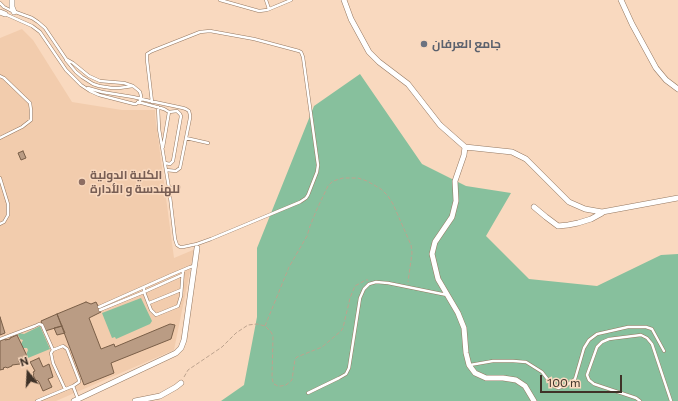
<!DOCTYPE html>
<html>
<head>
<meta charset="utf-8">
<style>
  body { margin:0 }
  #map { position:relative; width:678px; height:401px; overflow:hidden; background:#f9d9bf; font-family:Commissioner,sans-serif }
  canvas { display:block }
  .north { position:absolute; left:8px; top:353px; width:40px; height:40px; -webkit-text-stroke:3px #f9d9bf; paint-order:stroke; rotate:342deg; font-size:11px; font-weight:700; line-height:16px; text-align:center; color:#3f3228 }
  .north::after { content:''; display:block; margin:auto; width:14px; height:18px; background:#3f3228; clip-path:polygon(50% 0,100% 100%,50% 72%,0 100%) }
  .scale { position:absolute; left:540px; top:375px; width:82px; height:18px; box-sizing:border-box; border:2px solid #3f3228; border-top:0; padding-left:5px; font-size:12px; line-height:14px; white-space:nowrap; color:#3f3228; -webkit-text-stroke:3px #f9d9bf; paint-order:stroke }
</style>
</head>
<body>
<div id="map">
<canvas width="678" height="401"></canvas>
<div class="north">N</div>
<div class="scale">100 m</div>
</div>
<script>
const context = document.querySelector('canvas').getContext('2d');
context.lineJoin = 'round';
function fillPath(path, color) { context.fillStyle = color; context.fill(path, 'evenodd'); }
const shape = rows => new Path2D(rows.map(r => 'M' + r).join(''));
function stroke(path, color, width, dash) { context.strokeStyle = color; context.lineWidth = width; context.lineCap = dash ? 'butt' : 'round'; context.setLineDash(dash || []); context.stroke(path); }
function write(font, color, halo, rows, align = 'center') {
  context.font = font + ' Commissioner,Cairo,sans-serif'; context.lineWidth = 3; context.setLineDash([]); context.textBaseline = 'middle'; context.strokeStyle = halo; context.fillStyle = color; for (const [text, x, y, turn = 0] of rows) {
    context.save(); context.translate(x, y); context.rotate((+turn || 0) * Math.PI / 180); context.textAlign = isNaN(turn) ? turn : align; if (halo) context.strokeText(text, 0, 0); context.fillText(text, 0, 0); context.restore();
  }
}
fillPath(shape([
  [22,29,33,40,72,102,122,110,155,110,155,115,174,258,193,250,193,256,174,350,56,401,0,401,0,38]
]), '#f2ccad');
fillPath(shape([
  [360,74,422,164,466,186,511,193,486,236,529,279,597,286,661,255,678,254,678,401,221,401,244,385,257,317,257,248,314,106],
  [141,298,152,321,150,324,116,339,115,337,112,338,102,313],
  [40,326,50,349,28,358,26,355,28,350,27,348,23,348,21,344,23,340,20,339,18,335,19,333,24,334]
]), '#87c09d');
const building = shape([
  [23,151,26,158,21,160,18,153,23,151],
  [86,302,91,304,96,302,101,312,89,318,101,349,114,344,115,347,170,324,175,325,171,339,111,363,114,373,84,385,57,314,86,302],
  [57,314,62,326,45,331,41,321,57,314],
  [0,317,5,333,0,335,0,317],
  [62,326,65,333,57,335,54,328,62,326],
  [17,335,27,356,21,359,22,360,19,361,20,364,12,365,12,366,7,368,6,367,3,368,4,369,0,370,0,341,5,339,5,340,10,339,10,338,17,335],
  [39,358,43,367,49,364,53,377,48,379,52,387,43,391,39,382,37,380,36,381,33,375,34,374,33,372,35,371,30,362,39,358]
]);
fillPath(building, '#ba9c84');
stroke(building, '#7a5f48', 1);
const service = shape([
  [220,0,259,11,267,10,291,0],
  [266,0,269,9],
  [0,3,4,7,10,10,32,18,38,22,45,28,66,59,73,63,89,76,100,81,124,83,133,86,138,90,140,92,141,96,140,101,136,104,134,104,99,95,90,91,81,85,66,70,40,32,32,26,5,14],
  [66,60,76,72,82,77,93,84,99,86,112,88,119,88,133,86],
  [0,76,4,78,30,103,31,110,31,120,22,127,0,138],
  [88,88,102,92,133,97,150,101,183,108,186,109,189,111,190,115,190,118,180,168,176,171,166,170],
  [138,102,164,109,169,112,177,111,180,114,181,116,173,161,170,164,165,163],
  [152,102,147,60,147,54,152,51,200,32,210,31,254,39,299,51,301,52,303,57,318,165,317,172,308,195,306,198,300,202,211,239,197,244,183,247,180,247,177,245,175,239,169,188,159,129,158,107],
  [186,138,208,143],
  [163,147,169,112],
  [0,178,8,204,8,215,4,222,0,224],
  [169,188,179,187],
  [144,288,144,292,151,310,156,315,178,306,181,296,183,270],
  [149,303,181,290],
  [99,307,171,275,190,267,194,266],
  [100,310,144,292,182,275],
  [0,339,35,326,39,324,42,325,53,350],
  [470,365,493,361,513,361,526,362,542,372,552,385,558,388,567,385,575,379,584,348,589,340,597,334,628,327,646,327,652,329,664,351],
  [73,386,78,399],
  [308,393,339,378,346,374,349,368,360,298,364,289,369,284,376,282,388,283,447,295],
  [37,401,73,386,79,382,79,380,67,349,63,346,53,350,51,353,53,363,65,389],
  [640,401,636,398,594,384,589,380,587,375,597,347,602,342,609,339,641,335,647,338,652,344,671,401]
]);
const minor = shape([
  [12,0,12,7,14,12],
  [344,0,351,19,369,52,379,62,408,84,440,125,465,147,512,152,526,159,569,202,585,209,602,212,678,198],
  [621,0,632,24,656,68,666,80,678,89],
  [0,12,5,14],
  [465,147,464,155,455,181,456,201,452,217,435,242,432,254,438,279,458,313,464,328,466,353,469,365,475,373,486,378,503,378,516,380,525,386,534,401],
  [534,207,546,217,558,226,568,225,578,223,591,219,602,213],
  [74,401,176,353,181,348,184,340,197,248],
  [135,401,160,396,176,387,181,383]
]);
stroke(service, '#957861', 3.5);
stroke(minor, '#957861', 6);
stroke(shape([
  [265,326,289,267,307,236,310,226,317,209,328,186,333,181,343,178,358,178,367,181,381,189,388,196,393,204,411,245,412,253,408,282],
  [184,377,188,370,222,347,236,333,248,325,257,324,265,326,271,332,273,336,272,378,273,382,274,384,278,386,281,386,286,385,292,380,295,359,297,357,322,347,341,331,343,328,350,298,355,286,366,280,368,280]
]), '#bda38e', 1, [4, 2]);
stroke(service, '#fff', 2.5);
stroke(minor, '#fff', 5);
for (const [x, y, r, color] of [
  [424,44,4,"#6b7280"],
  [82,182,4,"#8d6e63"]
]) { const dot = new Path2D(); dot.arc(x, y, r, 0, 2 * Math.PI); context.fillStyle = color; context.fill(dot); stroke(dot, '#f9d9bf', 1.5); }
write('bold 12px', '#5b616d', '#f9d9bf', [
  ["جامع العرفان",432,44]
], 'left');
write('bold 12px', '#785e54', '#f9d9bf', [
  ["الكلية الدولية",90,175],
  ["للهندسة و الأدارة",90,189]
], 'left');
</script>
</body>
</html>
